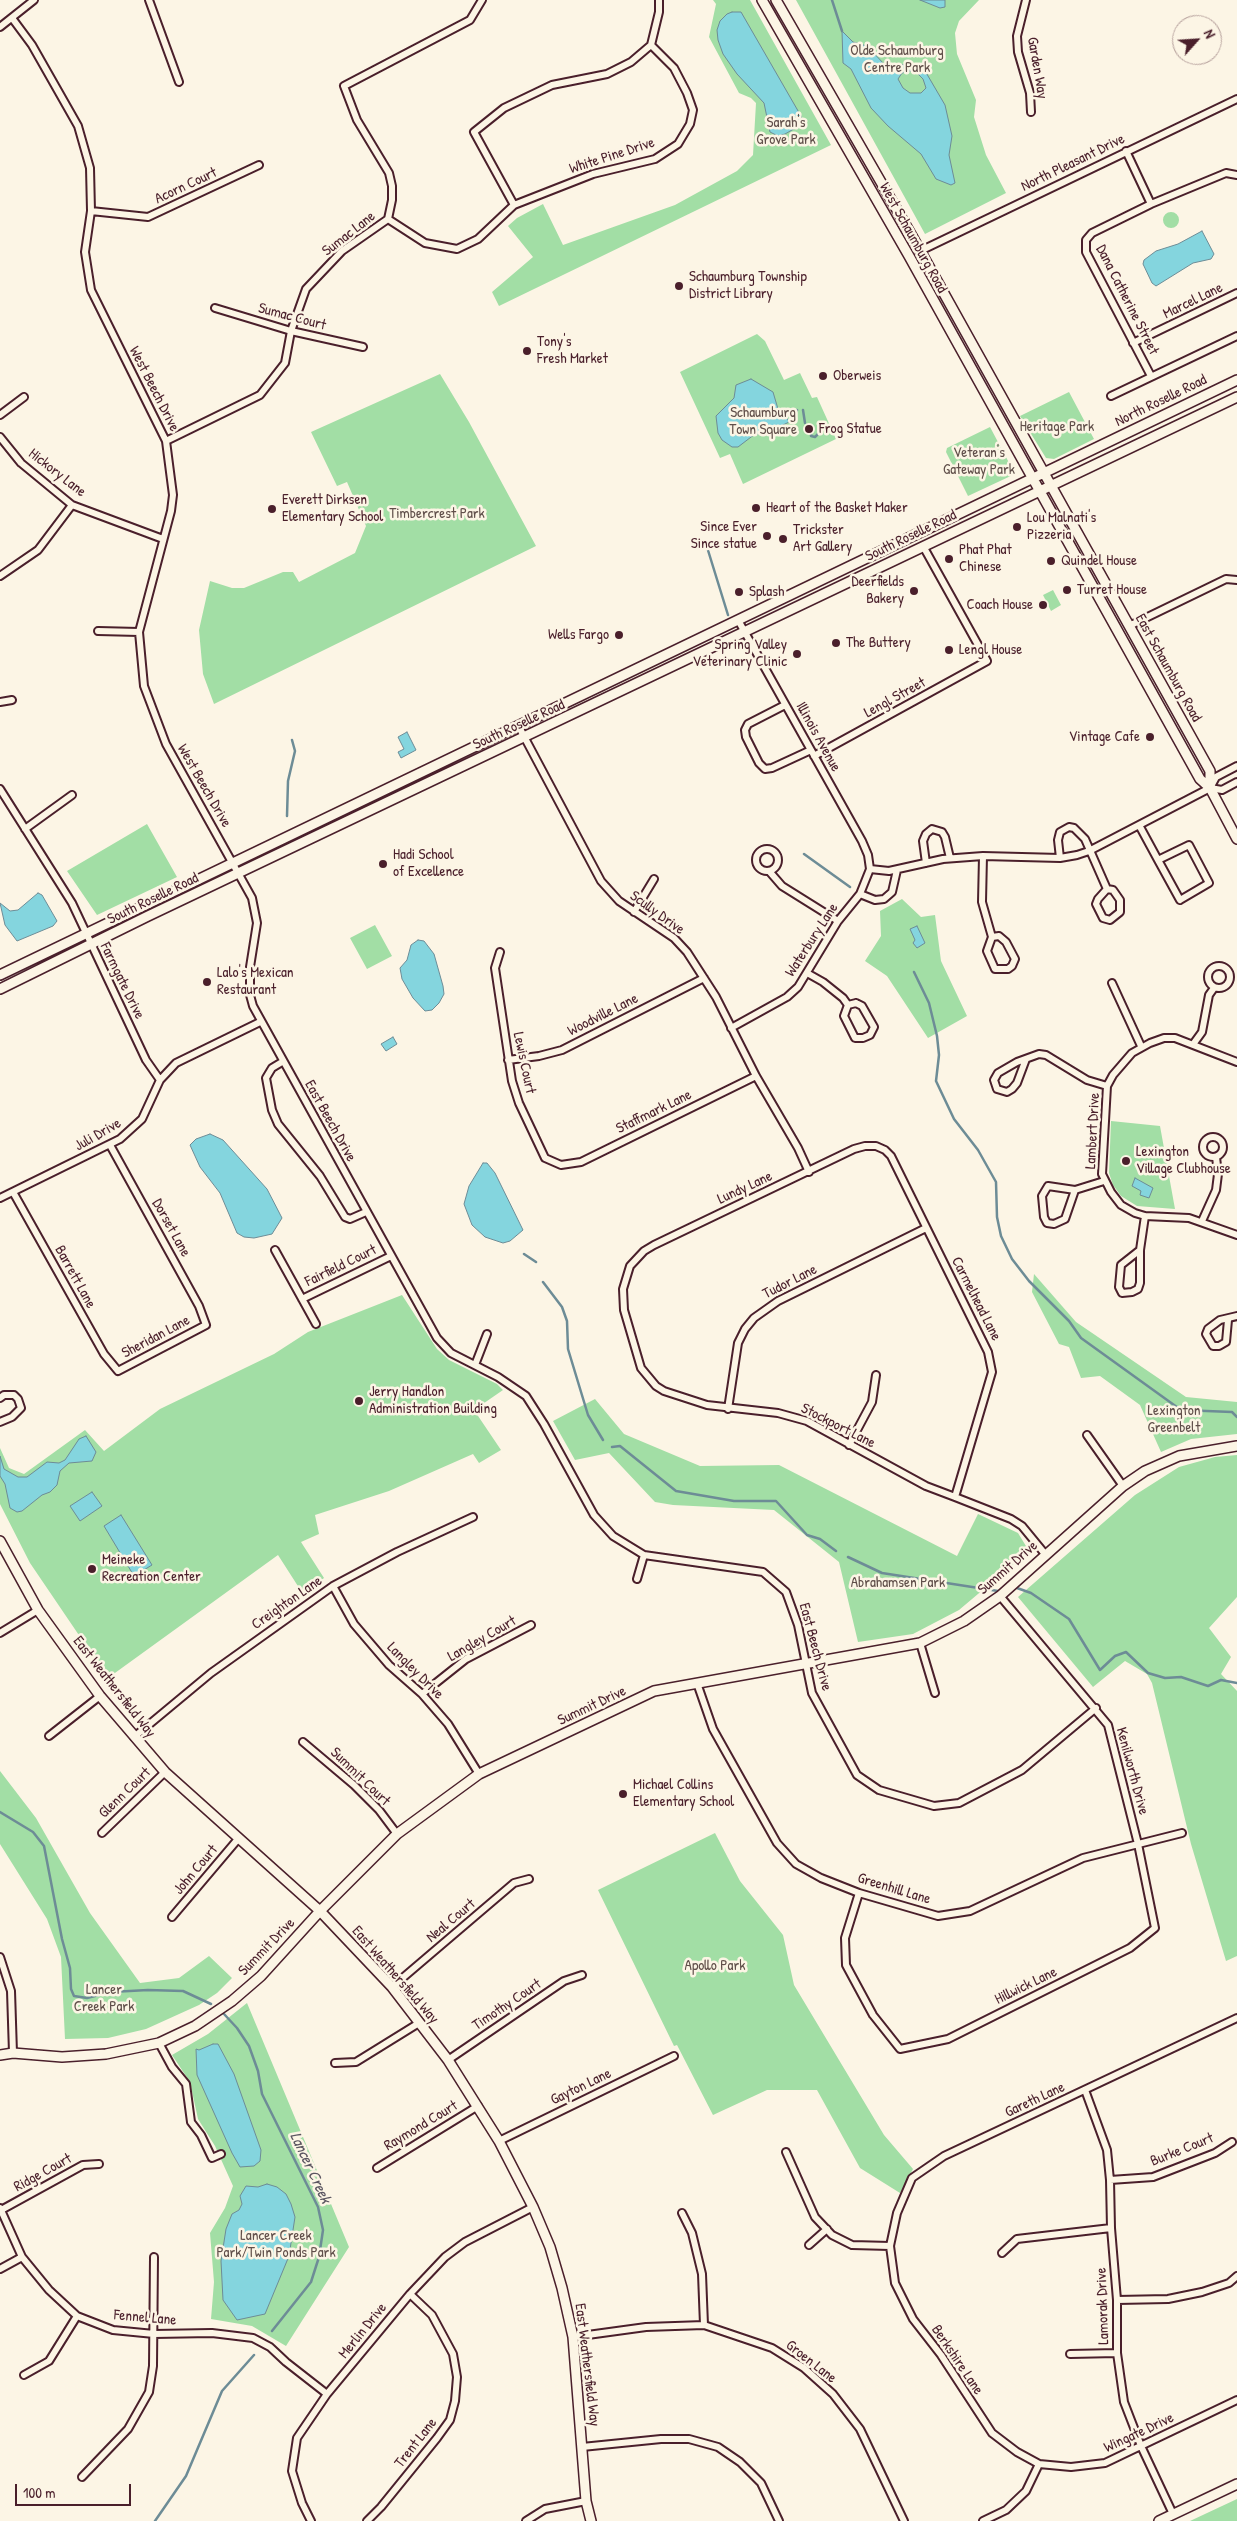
<!DOCTYPE html>
<html>
<head>
<meta charset="utf-8">
<style>
  body { margin:0 }
  #map { position:relative; width:1237px; height:2521px; overflow:hidden; background:#fcf5e5; font-family:"Patrick Hand",sans-serif }
  canvas { display:block }
  .north { position:absolute; left:1172px; top:15px; width:50px; height:50px; box-sizing:border-box; background:#fcf5e5; border:1px solid #b59f9b; border-radius:50%; rotate:64deg; font-size:14px; font-weight:700; line-height:20px; text-align:center; color:#4a1f2b }
  .north::after { content:''; display:block; margin:auto; width:18px; height:22px; background:#4a1f2b; clip-path:polygon(50% 0,100% 100%,50% 72%,0 100%) }
  .scale { position:absolute; left:15px; top:2484px; width:116px; height:22px; box-sizing:border-box; border:2px solid #4a1f2b; border-top:0; padding-left:6px; font-size:15px; line-height:18px; white-space:nowrap; color:#4a1f2b; -webkit-text-stroke:4px #fcf5e5; paint-order:stroke }
</style>
</head>
<body>
<div id="map">
<canvas width="1237" height="2521"></canvas>
<div class="north">N</div>
<div class="scale">100 m</div>
</div>
<script>
const context = document.querySelector('canvas').getContext('2d');
context.lineJoin = 'round';
function fillPath(path, color) { context.fillStyle = color; context.fill(path, 'evenodd'); }
const shape = rows => new Path2D(rows.map(r => 'M' + r).join(''));
function stroke(path, color, width, dash) { context.strokeStyle = color; context.lineWidth = width; context.lineCap = dash ? 'butt' : 'round'; context.setLineDash(dash || []); context.stroke(path); }
function write(font, color, halo, rows, align = 'center') {
  context.font = font + ' "Patrick Hand",sans-serif'; context.lineWidth = 5; context.setLineDash([]); context.textBaseline = 'middle'; context.strokeStyle = halo; context.fillStyle = color; for (const [text, x, y, turn = 0] of rows) {
    context.save(); context.translate(x, y); context.rotate((+turn || 0) * Math.PI / 180); context.textAlign = isNaN(turn) ? turn : align; if (halo) context.strokeText(text, 0, 0); context.fillText(text, 0, 0); context.restore();
  }
}
fillPath(shape([
  [713,0,750,0,831,145,499,306,492,292,533,257,508,226,517,218,543,204,563,245,675,205,737,171,753,155,756,103,751,98,739,93,709,37,716,4],
  [796,0,979,0,959,21,955,33,957,54,976,100,974,117,986,155,1006,193,925,234],
  '1163 220a8 8 0 1 1 16 0a8 8 0 1 1-16 0Z',
  [757,334,765,341,784,380,800,373,812,398,817,397,836,439,743,484,730,454,720,458,680,372],
  [440,374,469,422,536,546,214,704,203,674,199,630,210,581,232,588,244,588,283,572,293,572,299,582,355,553,366,526,347,482,337,486,311,432],
  [1069,392,1094,439,1054,459,1046,458,1020,416],
  [990,427,1015,474,968,496,946,452,947,448],
  [1053,590,1061,605,1051,611,1043,595],
  [147,824,177,877,97,915,67,871],
  [902,899,921,917,935,915,941,961,967,1016,928,1038,887,976,865,961,881,936,880,911],
  [375,925,392,956,367,969,350,938],
  [1111,1121,1160,1126,1175,1209,1137,1206,1121,1196,1113,1185,1109,1173],
  [1034,1274,1076,1322,1186,1397,1237,1402,1237,1434,1191,1439,1161,1452,1140,1405,1100,1376,1081,1378,1069,1347,1059,1344,1032,1292],
  [402,1295,437,1349,449,1360,497,1384,503,1390,474,1410,501,1450,479,1463,473,1454,389,1491,315,1515,319,1534,301,1542,324,1578,303,1594,278,1555,108,1678,30,1563,0,1504,0,1448,9,1468,24,1474,85,1430,104,1451,160,1409,274,1354,308,1332],
  [595,1399,624,1434,700,1466,779,1465,957,1556,978,1514,1018,1533,1029,1551,959,1610,913,1634,858,1642,839,1562,774,1510,673,1505,655,1502,609,1453,575,1460,553,1421],
  [1237,1455,1237,1597,1209,1628,1231,1657,1221,1674,1237,1691,1237,1956,1226,1961,1191,1844,1152,1683,1147,1674,1125,1661,1093,1687,1018,1597,1135,1495,1179,1467,1215,1457],
  [0,1771,36,1818,90,1913,140,1983,179,1978,209,1956,232,1978,217,1993,199,2005,146,2029,108,2038,65,2039,61,1957,47,1919,0,1844],
  [715,1833,740,1881,783,1935,794,1985,884,2135,913,2169,900,2193,860,2168,817,2090,767,2090,713,2115,677,2045,674,2046,598,1890],
  [247,2003,349,2247,286,2346,252,2326,211,2319,214,2282,210,2233,225,2208,233,2186,215,2146,198,2119,190,2082,172,2055,208,2034],
  [1237,2499,1237,2521,1190,2521]
]), '#a2dea5');
const water = shape([
  [920,0,945,0,945,7,940,8,920,0],
  [732,12,741,12,801,116,802,122,799,126,785,134,778,136,770,132,764,103,737,74,723,54,718,40,717,30,720,21,727,14,732,12],
  [842,31,853,42,867,46,885,65,921,64,945,105,952,136,949,155,955,183,951,185,936,179,921,154,888,126,871,108,851,69,843,63,842,31],
  [909,71,916,72,923,79,926,88,921,93,910,93,903,88,898,79,902,73,909,71],
  [1202,231,1214,254,1211,259,1193,263,1156,286,1152,283,1143,264,1144,260,1156,251,1178,244,1202,231],
  [751,379,773,392,778,409,786,416,789,422,765,434,755,434,738,447,732,447,722,440,718,433,716,416,734,398,736,385,751,379],
  [407,732,416,750,401,758,398,752,404,749,398,737,407,732],
  [38,893,42,895,57,921,53,926,17,941,5,925,0,903,10,911,18,910,38,893],
  [917,926,925,943,917,948,913,943,915,940,910,929,917,926],
  [418,940,424,941,434,954,443,986,444,994,439,1003,432,1010,425,1011,413,998,402,979,400,968,407,960,411,945,418,940],
  [393,1037,397,1044,386,1051,381,1044,393,1037],
  [210,1134,223,1140,267,1189,282,1218,272,1234,254,1238,244,1237,237,1233,220,1193,200,1167,190,1145,196,1139,210,1134],
  [483,1163,487,1163,495,1173,523,1230,510,1241,503,1243,485,1237,472,1225,464,1204,469,1186,483,1163],
  [1135,1178,1153,1188,1149,1198,1140,1195,1141,1191,1132,1186,1135,1178],
  [86,1436,96,1452,92,1461,69,1463,60,1471,57,1485,50,1492,42,1495,22,1511,17,1512,10,1508,5,1484,0,1476,0,1456,4,1469,18,1477,27,1477,47,1462,59,1463,65,1460,79,1439,86,1436],
  [92,1492,102,1506,80,1521,70,1506,92,1492],
  [121,1515,152,1565,134,1576,104,1526,121,1515],
  [213,2044,218,2044,234,2074,261,2150,260,2161,254,2166,240,2167,232,2153,197,2075,196,2049,199,2050,213,2044],
  [267,2184,277,2187,286,2194,291,2204,295,2217,289,2256,265,2314,237,2320,223,2300,221,2261,226,2229,232,2214,239,2210,242,2204,240,2196,246,2186,258,2187,267,2184]
]);
fillPath(water, '#84d5de');
stroke(water, '#6d8c96', 1);
stroke(shape([
  [832,0,842,31],
  [803,410,805,423],
  [793,416,797,410],
  [811,426,811,436,815,437,819,433,820,425],
  [707,547,728,615],
  [287,816,288,781,295,751,292,740],
  [804,854,850,887],
  [914,972,929,1003,937,1036,939,1055,936,1081,954,1119,978,1150,996,1182,997,1217,1001,1236,1012,1259,1029,1281,1069,1321,1081,1338,1181,1410,1232,1412,1237,1417],
  [524,1254,536,1262],
  [543,1282,562,1307,567,1321,568,1349,588,1415,603,1440],
  [612,1447,620,1446,676,1491,734,1501,776,1501,807,1535,820,1539,836,1551],
  [848,1557,882,1573,998,1591],
  [1017,1588,1031,1593,1069,1619,1100,1670,1115,1656,1126,1652,1148,1673,1165,1678,1181,1677,1208,1686,1221,1680,1237,1683],
  [0,1812,33,1832,44,1846,62,1939,70,1968,71,1989,74,1996,87,1998,111,1992,148,1990,183,1991,211,2004],
  [224,2014,237,2028,249,2046,258,2071,262,2094,318,2207,323,2230,319,2257,311,2282,272,2331],
  [155,2521,186,2476,222,2391,254,2355]
]), '#6d8c96', 2.5);
const street = shape([
  [149,0,179,82],
  [1026,0,1017,36,1018,52,1030,93,1031,112],
  [12,18,32,45,78,126,90,168,91,211,85,252,91,290,166,441,173,495,171,511,139,632,144,686,166,744,252,898,257,923,250,967,250,995,253,1006,437,1338,451,1353,498,1377,526,1396,544,1424,594,1515,613,1536,644,1555,763,1572,786,1592,798,1625,812,1693,857,1775,879,1790,934,1806,959,1803,1022,1770,1096,1708],
  [0,27,34,0],
  [1126,151,1151,204],
  [514,205,474,132,504,108,552,85,607,74,631,62,651,45],
  [91,211,148,217,259,165],
  [388,219,425,243,457,249,478,239,514,205,593,174,655,159,678,144,690,124,693,110,687,93,674,68,651,45,659,12,659,0],
  [920,251,1237,99],
  [215,308,291,331,363,347],
  [1133,343,1237,293],
  [1151,376,1086,252,1086,240,1092,233,1151,204,1226,173,1237,175],
  [1111,396,1237,336],
  [0,415,24,397],
  [0,437,21,463,72,505,163,539],
  [166,441,260,395,285,363,291,331,306,289,342,251,388,219,392,200,392,186,389,173,357,120,344,86,470,20,482,0],
  [0,576,38,550,72,505],
  [738,620,862,841,868,855,870,869],
  [1129,626,1226,579,1237,580],
  [98,631,139,632],
  [0,702,12,700],
  [785,705,748,724,745,730,746,737,759,763,765,769,772,768,811,750],
  [519,727,601,881,619,901,674,938,687,952,716,997,756,1076,798,1148,809,1172],
  [814,756,987,661,923,546],
  [1210,788,1222,790,1237,782],
  [0,789,72,903,146,1060,160,1080],
  [1139,825,1158,860,1180,900,1209,883,1189,845,1158,860],
  [25,829,72,795],
  '756 860a11 11 0 1 1 22 0a11 11 0 1 1-22 0Z',
  [983,856,982,902,992,937,987,951,995,969,1008,969,1012,966,1015,959,1006,942,999,936,992,937],
  [1060,858,1058,840,1060,832,1069,827,1074,828,1085,839,1107,889,1113,890,1120,900,1120,912,1110,920,1103,918,1096,904,1098,899,1107,889],
  [926,863,923,841,926,834,932,829,942,832,945,837,950,858],
  [769,871,782,886,838,921],
  [860,894,875,900,884,899,892,892,897,870],
  [634,912,654,879],
  [500,952,495,968,512,1081,519,1103,545,1158,561,1165,581,1162,756,1076],
  '1208 977a11 11 0 1 1 22 0a11 11 0 1 1-22 0Z',
  [807,973,823,982,843,998,848,1005],
  [1112,983,1141,1046],
  [856,1003,862,1006,874,1027,870,1035,863,1038,855,1038,844,1016,848,1005,856,1003],
  [731,1028,787,997,798,987,838,921,860,894,870,869,889,871,943,859,983,856,1060,858,1077,855,1089,851,1210,788,1216,777,1237,766],
  [1194,1043,1202,1032,1209,995,1214,988],
  [1026,1059,1017,1083,1012,1089,1007,1092,997,1089,994,1080,998,1073,1017,1062,1039,1054,1046,1055,1087,1080,1107,1086],
  [508,1060,539,1056,562,1050,704,978],
  [282,1062,272,1068,266,1078,272,1110,278,1124,320,1176,345,1217,350,1219,366,1212],
  [1237,1062,1175,1038,1164,1038,1150,1043,1132,1053,1113,1075,1107,1086,1102,1174,1111,1192,1121,1205,1135,1213,1145,1216,1189,1218,1237,1235],
  '1203 1147a10 10 0 1 1 20 0a10 10 0 1 1-20 0Z',
  [1075,1190,1065,1219,1054,1224,1047,1223,1044,1217,1042,1196,1048,1186,1075,1190,1104,1181],
  [13,1192,104,1354,118,1371,206,1325,199,1306,110,1145],
  [0,1198,120,1139,142,1119,160,1080,176,1063,260,1022],
  [1202,1221,1216,1190,1218,1174,1216,1157],
  [275,1250,316,1324],
  [1140,1250,1121,1265,1119,1287,1122,1293,1132,1292,1138,1289,1140,1283,1140,1250,1145,1216],
  [302,1299,391,1256],
  [1228,1320,1226,1342,1219,1346,1213,1346,1206,1334,1208,1329,1220,1320,1237,1316],
  [475,1365,487,1334],
  [0,1398,4,1395,14,1395,18,1399,21,1408,12,1417,0,1422],
  [728,1409,738,1343,745,1329,754,1318,778,1301,926,1228],
  [1087,1435,1123,1486],
  [849,1445,872,1402,876,1375],
  [955,1497,992,1372,988,1352,891,1156,885,1150,876,1146,865,1146,854,1149,654,1245,644,1251,630,1266,623,1289,624,1310,641,1368,656,1386,664,1391,707,1405,778,1413,807,1421,926,1486,955,1497,1011,1519,1022,1526,1045,1554],
  [637,1579,644,1555],
  [333,1586,354,1624,389,1665,422,1694,448,1724,479,1774],
  [0,1633,38,1610],
  [920,1643,935,1693],
  [697,1683,713,1729,777,1843,796,1864,821,1878,859,1893,938,1916,970,1911,1083,1858,1182,1833],
  [422,1694,466,1659,531,1625],
  [49,1736,100,1696],
  [134,1737,211,1673,333,1586,397,1552,473,1517],
  [303,1742,354,1785,379,1810,397,1834],
  [102,1833,165,1772],
  [859,1893,845,1938,846,1965,873,2015,900,2049,948,2039,1130,1948,1155,1928,1138,1844,1108,1725,1000,1596],
  [172,1917,238,1839],
  [0,1957,11,1991,13,2053],
  [392,1987,514,1883,529,1879],
  [159,2043,172,2067,186,2084,191,2122,201,2135,212,2158,221,2154],
  [448,2060,564,1981,582,1975],
  [335,2063,356,2062,419,2023],
  [1085,2090,1107,2150,1110,2180,1111,2228,1117,2300,1117,2353,1124,2402,1141,2446,1173,2514],
  [499,2141,674,2056],
  [786,2152,815,2217,832,2235,852,2245,890,2246],
  [377,2168,478,2106],
  [1110,2180,1153,2177,1215,2153,1232,2142],
  [0,2208,22,2257,49,2290,77,2316,113,2330,154,2334,212,2333,253,2338,270,2347,286,2362,327,2394],
  [1,2210,83,2165,99,2164],
  [682,2213,692,2233,702,2274,704,2325],
  [809,2245,827,2229],
  [1002,2253,1017,2239,1111,2228],
  [0,2269,22,2257],
  [1117,2300,1168,2299,1202,2292,1229,2283,1237,2276],
  [573,2337,646,2327,704,2325,772,2348,804,2368,833,2394,860,2429,904,2521],
  [1070,2354,1117,2353],
  [24,2375,49,2361,77,2316],
  [582,2447,661,2439,689,2439,718,2447,740,2462,761,2483,779,2521],
  [1039,2464,1017,2452,992,2433,941,2355,913,2319,895,2283,890,2246,897,2213,912,2178,944,2156,1237,2018],
  [82,2477,128,2429,149,2392,153,2366,154,2257],
  [311,2521,302,2503,292,2471,297,2438,327,2394,410,2294,445,2257,465,2242,533,2207],
  [367,2521,381,2507,437,2438,450,2420,455,2401,457,2377,453,2354,432,2315,410,2294],
  [526,2521,545,2509,586,2501],
  [983,2521,1006,2510,1026,2491,1039,2464,1071,2467,1105,2463,1237,2400]
]);
const secondary = shape([
  [762,0,909,256,1200,779,1210,788,1237,839],
  [776,0,912,236,1210,771,1210,788],
  [0,975,1237,380],
  [0,989,148,916,1237,397],
  [0,1541,38,1610,100,1696,165,1772,320,1911,392,1987,448,2060,499,2141,533,2207,550,2247,562,2288,573,2337,586,2501,591,2521],
  [0,2055,13,2053,62,2057,106,2054,159,2043,195,2026,232,2001,261,1976,320,1911,397,1834,479,1774,654,1691,920,1643,964,1621,1000,1596,1123,1486,1145,1471,1179,1456,1237,1446],
  [1159,2521,1237,2484]
]);
stroke(street, '#4a1f2b', 10);
stroke(secondary, '#4a1f2b', 12);
stroke(street, '#fcf5e5', 6);
stroke(secondary, '#fcf5e5', 9);
for (const [x, y, r, color] of [
  [679,286,5,"#4a1f2b"],
  [527,351,5,"#4a1f2b"],
  [823,376,5,"#4a1f2b"],
  [809,429,5,"#4a1f2b"],
  [756,508,5,"#4a1f2b"],
  [272,509,5,"#4a1f2b"],
  [1017,527,5,"#4a1f2b"],
  [767,536,5,"#4a1f2b"],
  [783,539,5,"#4a1f2b"],
  [949,559,5,"#4a1f2b"],
  [1051,561,5,"#4a1f2b"],
  [1067,590,5,"#4a1f2b"],
  [914,591,5,"#4a1f2b"],
  [739,592,5,"#4a1f2b"],
  [1043,605,5,"#4a1f2b"],
  [619,635,5,"#4a1f2b"],
  [836,643,5,"#4a1f2b"],
  [949,650,5,"#4a1f2b"],
  [797,654,5,"#4a1f2b"],
  [1150,737,5,"#4a1f2b"],
  [383,864,5,"#4a1f2b"],
  [207,982,5,"#4a1f2b"],
  [1126,1161,5,"#4a1f2b"],
  [359,1401,5,"#4a1f2b"],
  [92,1569,5,"#4a1f2b"],
  [623,1794,5,"#4a1f2b"]
]) { const dot = new Path2D(); dot.arc(x, y, r, 0, 2 * Math.PI); context.fillStyle = color; context.fill(dot); stroke(dot, '#fcf5e5', 2); }
write('15px', '#604f4a', '#fcf5e5', [
  ["Olde Schaumburg",897,51],
  ["Centre Park",897,68],
  ["Sarah's",786,123],
  ["Grove Park",786,140],
  ["Schaumburg",763,413],
  ["Town Square",763,430],
  ["Heritage Park",1057,427],
  ["Veteran's",979,453],
  ["Gateway Park",979,470],
  ["Timbercrest Park",437,514],
  ["Lexington",1174,1411],
  ["Greenbelt",1174,1428],
  ["Abrahamsen Park",898,1583],
  ["Apollo Park",715,1966],
  ["Lancer",104,1990],
  ["Creek Park",104,2007],
  ["Lancer Creek",276,2236],
  ["Park/Twin Ponds Park",276,2253]
]);
write('15px', '#4a1f2b', '#fcf5e5', [
  ["Garden Way",1037,68,80],
  ["White Pine Drive",612,156,-18],
  ["North Pleasant Drive",1073,163,-26],
  ["Acorn Court",186,186,-25],
  ["Sumac Lane",349,234,-38],
  ["West Schaumburg Road",913,238,61],
  ["Dana Catherine Street",1127,300,63],
  ["Marcel Lane",1193,301,-26],
  ["Sumac Court",292,317,15],
  ["West Beech Drive",154,389,63],
  ["North Roselle Road",1161,401,-26],
  ["Hickory Lane",57,473,38],
  ["South Roselle Road",911,536,-26],
  ["East Schaumburg Road",1168,668,61],
  ["Lengl Street",895,698,-29],
  ["South Roselle Road",519,725,-25],
  ["Illinois Avenue",818,737,61],
  ["West Beech Drive",204,786,60],
  ["South Roselle Road",153,899,-26],
  ["Scully Drive",657,913,36],
  ["Waterbury Lane",812,940,-57],
  ["Farmgate Drive",122,981,64],
  ["Woodville Lane",603,1015,-27],
  ["Lewis Court",524,1063,78],
  ["Staffmark Lane",654,1112,-26],
  ["East Beech Drive",330,1121,61],
  ["Lambert Drive",1093,1131,-87],
  ["Juli Drive",98,1135,-30],
  ["Lundy Lane",745,1188,-25],
  ["Dorset Lane",171,1228,61],
  ["Fairfield Court",341,1266,-26],
  ["Barrett Lane",75,1277,61],
  ["Tudor Lane",790,1282,-27],
  ["Carmelhead Lane",976,1299,63],
  ["Sheridan Lane",156,1337,-28],
  ["Stockport Lane",838,1426,27],
  ["Summit Drive",1008,1568,-41],
  ["Creighton Lane",287,1603,-35],
  ["Langley Court",482,1639,-30],
  ["East Beech Drive",815,1647,75],
  ["Langley Drive",415,1671,45],
  ["East Weathersfield Way",114,1687,52],
  ["Summit Drive",592,1706,-25],
  ["Kenilworth Drive",1132,1771,75],
  ["Summit Court",360,1777,44],
  ["Glenn Court",125,1793,-44],
  ["John Court",196,1870,-50],
  ["Greenhill Lane",894,1889,17],
  ["Neal Court",451,1921,-40],
  ["Summit Drive",267,1947,-46],
  ["East Weathersfield Way",395,1975,49],
  ["Hillwick Lane",1026,1986,-26],
  ["Timothy Court",507,2005,-34],
  ["Gayton Lane",581,2087,-26],
  ["Gareth Lane",1035,2100,-25],
  ["Raymond Court",421,2126,-31],
  ["Burke Court",1182,2150,-22],
  ["Ridge Court",43,2173,-29],
  ["Lamorak Drive",1103,2306,-92],
  ["Fennel Lane",145,2318,5],
  ["Merlin Drive",363,2331,-51],
  ["Berkshire Lane",957,2360,56],
  ["Groen Lane",811,2362,38],
  ["East Weathersfield Way",587,2365,83],
  ["Wingate Drive",1139,2433,-25],
  ["Trent Lane",416,2443,-52]
]);
write('15px', '#4a1f2b', '#fcf5e5', [
  ["Schaumburg Township",689,277],
  ["District Library",689,294],
  ["Tony's",537,342],
  ["Fresh Market",537,359],
  ["Oberweis",833,376],
  ["Frog Statue",819,429],
  ["Everett Dirksen",282,500],
  ["Elementary School",282,517],
  ["Heart of the Basket Maker",766,508],
  ["Lou Malnati's",1027,518],
  ["Pizzeria",1027,535],
  ["Since Ever",757,527,"right"],
  ["Since statue",757,544,"right"],
  ["Trickster",793,530],
  ["Art Gallery",793,547],
  ["Phat Phat",959,550],
  ["Chinese",959,567],
  ["Quindel House",1061,561],
  ["Deerfields",904,582,"right"],
  ["Bakery",904,599,"right"],
  ["Turret House",1077,590],
  ["Splash",749,592],
  ["Coach House",1033,605,"right"],
  ["Wells Fargo",609,635,"right"],
  ["The Buttery",846,643],
  ["Spring Valley",787,645,"right"],
  ["Veterinary Clinic",787,662,"right"],
  ["Lengl House",959,650],
  ["Vintage Cafe",1140,737,"right"],
  ["Hadi School",393,855],
  ["of Excellence",393,872],
  ["Lalo's Mexican",217,973],
  ["Restaurant",217,990],
  ["Lexington",1136,1152],
  ["Village Clubhouse",1136,1169],
  ["Jerry Handlon",369,1392],
  ["Administration Building",369,1409],
  ["Meineke",102,1560],
  ["Recreation Center",102,1577],
  ["Michael Collins",633,1785],
  ["Elementary School",633,1802]
], 'left');
write('italic 16px', '#5b5661', '#fcf5e5', [
  ["Lancer Creek",310,2168,65]
]);
</script>
</body>
</html>
